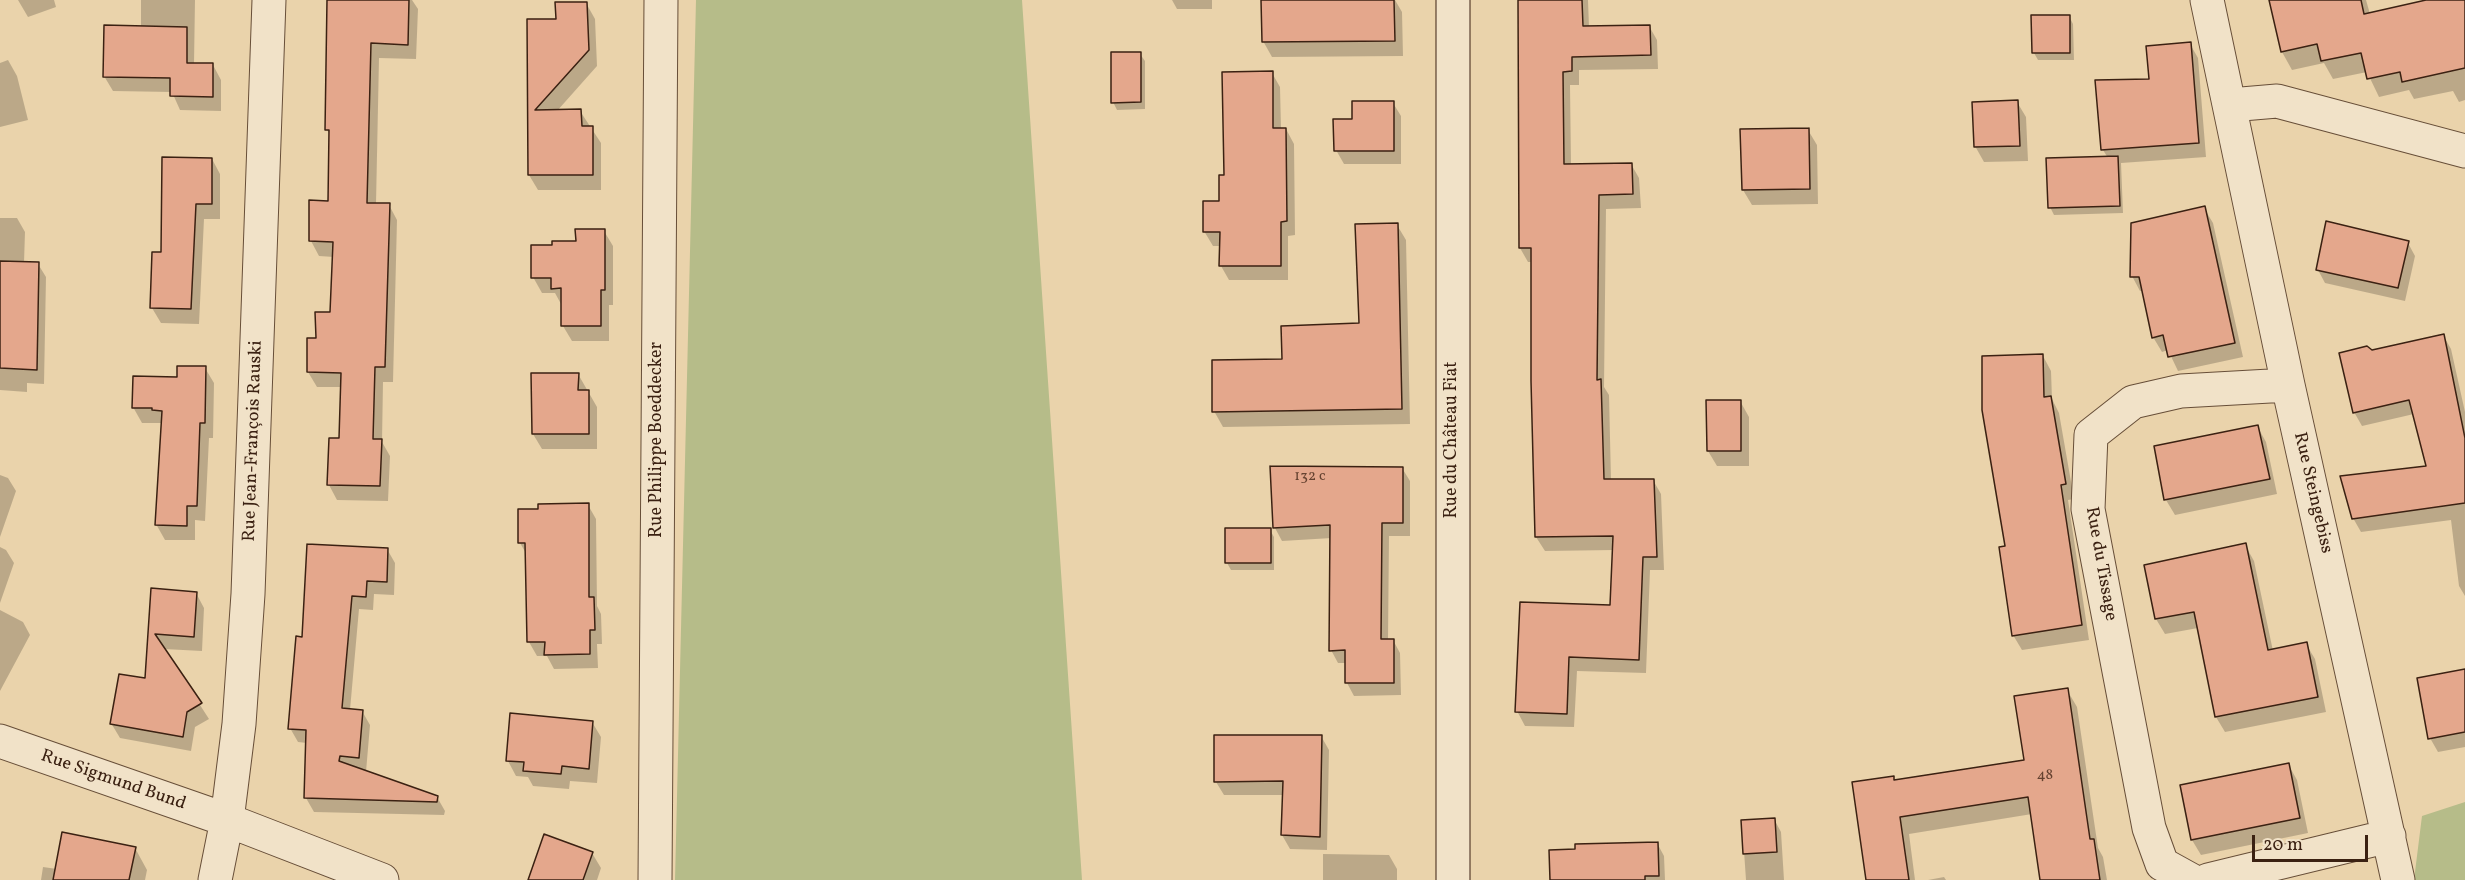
<!DOCTYPE html>
<html>
<head>
<meta charset="utf-8">
<style>
  body { margin:0 }
  #map { position:relative; width:2465px; height:880px; overflow:hidden; background:#ead3ab; font-family:Vollkorn,serif }
  canvas { display:block }
  .scale { position:absolute; left:2252px; top:835px; width:116px; height:27px; box-sizing:border-box; border:3px solid #3b2112; border-top:0; padding-left:8px; font-size:18px; line-height:21px; white-space:nowrap; color:#3b2112; -webkit-text-stroke:4px #f1e2c8; paint-order:stroke }
</style>
</head>
<body>
<div id="map">
<canvas width="2465" height="880"></canvas>
<div class="scale">20 m</div>
</div>
<script>
const context = document.querySelector('canvas').getContext('2d');
context.lineJoin = 'round';
function fillPath(path, color) { context.fillStyle = color; context.fill(path, 'evenodd'); }
const shape = rows => new Path2D(rows.map(r => 'M' + r).join(''));
function stroke(path, color, width, dash) { context.strokeStyle = color; context.lineWidth = width; context.lineCap = dash ? 'butt' : 'round'; context.setLineDash(dash || []); context.stroke(path); }
function write(font, color, halo, rows, align = 'center') {
  context.font = font + ' Vollkorn,serif'; context.lineWidth = 4.5; context.setLineDash([]); context.textBaseline = 'middle'; context.strokeStyle = halo; context.fillStyle = color; for (const [text, x, y, turn = 0] of rows) {
    context.save(); context.translate(x, y); context.rotate((+turn || 0) * Math.PI / 180); context.textAlign = isNaN(turn) ? turn : align; if (halo) context.strokeText(text, 0, 0); context.fillText(text, 0, 0); context.restore();
  }
}
fillPath(shape([
  [696,0,1022,0,1082,880,675,880],
  [2465,802,2465,880,2414,880,2422,816]
]), '#b6bc89');
fillPath(shape([
  [18,0,54,0,56,7,28,17],
  [141,0,195,0,194,64,213,65,221,80,221,111,180,110,172,92,113,91,104,76,141,27],
  [329,0,412,0,418,9,416,59,379,58,376,204,389,205,397,220,393,382,383,382,382,442,390,456,388,501,337,500,329,485,340,440,342,387,317,387,308,372,317,339,332,314,334,257,319,256,311,241,330,202,331,136,327,130],
  [1172,0,1212,0,1212,9,1177,9],
  [1263,0,1395,0,1402,12,1403,56,1272,57,1263,41],
  [1520,0,1588,0,1589,27,1649,26,1657,40,1658,69,1579,70,1579,85,1570,85,1571,165,1631,164,1639,178,1641,208,1606,209,1604,387,1609,395,1611,480,1653,480,1661,494,1664,570,1650,570,1646,673,1577,671,1574,727,1525,726,1517,711,1612,607,1614,550,1545,551,1536,537,1533,262,1528,262,1520,248],
  [2271,0,2366,0,2370,14,2431,0,2465,0,2465,100,2459,102,2453,91,2414,99,2409,90,2379,97,2367,72,2333,79,2324,63,2292,70,2282,52],
  [586,3,595,19,597,66,557,111,580,111,601,143,601,190,538,190,529,175,528,21,558,21],
  [2069,16,2073,24,2074,60,2038,60,2034,53],
  [2190,44,2198,58,2206,157,2121,163,2123,213,2054,215,2050,207,2108,158,2103,150],
  [1140,54,1145,61,1145,109,1117,110,1113,102],
  [8,60,17,76,28,120,0,127,0,63],
  [1272,73,1280,87,1281,129,1286,129,1294,144,1295,235,1288,236,1288,280,1229,280,1221,266,1221,246,1213,246,1204,231,1220,203,1225,177],
  [2017,102,2026,117,2028,161,1984,162,1975,146],
  [1393,103,1401,116,1401,164,1344,164,1336,150,1353,121],
  [1808,130,1817,145,1818,204,1752,205,1743,190],
  [212,159,220,174,220,219,204,219,199,324,161,323,152,308,163,254],
  [2204,208,2213,223,2243,357,2178,371,2168,350,2162,352,2153,337,2143,291,2140,291,2132,276],
  [0,218,17,218,25,232,24,263,38,264,46,277,44,384,27,383,27,392,0,390],
  [2328,223,2408,243,2415,256,2405,301,2325,283,2318,270],
  [1397,225,1406,240,1410,424,1223,427,1214,411,1284,360,1360,324],
  [604,231,613,246,613,305,609,305,609,341,572,341,563,326,561,304,555,293,542,293,533,277,577,243],
  [2443,335,2451,349,2465,412,2465,596,2459,586,2451,520,2361,532,2353,518,2427,468,2414,414,2362,426,2354,412,2371,351],
  [2043,356,2051,371,2052,399,2059,413,2074,499,2068,500,2089,640,2022,650,2013,635,2007,547],
  [205,368,214,383,213,438,209,438,205,521,195,520,195,540,165,540,156,524,161,423,142,423,133,407],
  [578,374,597,407,597,449,542,449,533,434],
  [1740,401,1749,417,1749,466,1717,466,1708,451],
  [2257,426,2266,442,2277,494,2175,515,2166,500],
  [1402,468,1410,481,1410,536,1389,536,1388,640,1393,640,1400,653,1401,695,1354,696,1347,683,1346,663,1338,663,1331,650,1332,538,1282,541,1275,528],
  [0,475,8,478,16,491,0,537],
  [588,505,596,519,597,606,601,614,602,644,597,644,598,668,554,669,547,656,537,656,529,642,527,555,520,543],
  [1270,530,1274,537,1274,570,1231,570,1227,563],
  [2245,545,2254,561,2273,651,2306,644,2315,659,2326,712,2225,732,2216,717,2198,628,2165,634,2156,619,2145,566],
  [0,547,6,550,14,563,0,603],
  [387,549,395,563,394,595,374,594,373,610,359,609,350,710,362,711,370,725,366,772,437,797,445,811,444,815,314,812,306,798,307,743,298,742,290,728,303,638],
  [152,590,196,593,204,608,202,651,164,649,209,719,195,727,191,751,120,738,111,723,147,680],
  [0,610,23,622,30,635,0,691],
  [2465,671,2465,747,2438,752,2430,738],
  [2067,690,2077,707,2098,848,2103,857,2107,880,2042,880,2032,814,1909,834,1915,880,1868,880,1893,778,1895,781,2025,761],
  [592,722,601,737,597,783,570,781,569,789,533,786,528,777,516,776,508,761],
  [1321,736,1329,750,1327,850,1290,849,1282,835,1284,795,1224,795,1216,782],
  [2288,764,2297,780,2308,833,2201,855,2192,840],
  [1774,819,1781,832,1784,880,1746,880,1742,822],
  [1657,843,1664,856,1665,880,1551,880],
  [135,848,147,870,145,880,41,880,43,867,57,869],
  [592,853,601,868,597,880,531,880],
  [1323,854,1389,855,1397,869,1397,880,1323,880],
  [1944,877,1946,880,1928,880]
]), '#0003');
const building = shape([
  [327,0,409,0,408,45,371,43,367,203,390,203,385,367,375,367,373,439,382,439,380,486,327,485,329,438,339,438,341,373,307,372,307,338,316,338,315,312,330,312,333,242,309,241,309,200,328,201,329,130,325,130,327,0],
  [1261,0,1394,0,1395,41,1262,42,1261,0],
  [1518,0,1582,0,1583,26,1650,25,1651,55,1572,57,1572,71,1563,72,1564,164,1632,163,1633,194,1599,195,1597,380,1601,379,1604,479,1654,479,1657,557,1643,557,1639,660,1569,657,1567,714,1515,712,1520,602,1610,605,1613,536,1535,537,1531,381,1531,248,1519,248,1518,0],
  [2269,0,2361,0,2364,14,2426,0,2465,0,2465,68,2402,82,2400,72,2367,79,2361,53,2321,61,2317,44,2281,52,2269,0],
  [555,2,587,2,589,50,535,110,581,109,582,126,593,126,593,175,528,175,527,19,556,19,555,2],
  [2031,15,2070,15,2070,53,2032,53,2031,15],
  [104,25,187,27,187,63,213,63,213,97,170,96,170,78,103,77,104,25],
  [2191,42,2199,143,2101,150,2095,80,2149,79,2146,46,2191,42],
  [1111,52,1141,52,1141,102,1111,103,1111,52],
  [1273,71,1273,128,1286,128,1287,221,1281,222,1281,266,1219,266,1220,232,1203,232,1203,201,1219,201,1219,175,1224,175,1222,72,1273,71],
  [2018,100,2020,146,1974,147,1972,102,2018,100],
  [1352,101,1394,101,1394,151,1334,151,1333,119,1352,119,1352,101],
  [1809,128,1810,189,1742,190,1740,129,1809,128],
  [2118,156,2120,206,2048,208,2046,158,2118,156],
  [162,157,212,158,212,204,196,204,191,309,150,308,152,252,161,252,162,157],
  [2205,206,2235,343,2168,357,2163,335,2152,338,2139,277,2130,277,2131,223,2205,206],
  [2326,221,2409,241,2398,288,2316,270,2326,221],
  [1398,223,1402,409,1212,412,1212,360,1282,359,1281,326,1359,323,1355,224,1398,223],
  [575,229,605,229,605,290,601,290,601,326,561,326,561,288,551,289,551,278,531,278,531,245,552,245,552,241,576,241,575,229],
  [0,261,39,262,37,370,0,368,0,261],
  [2444,334,2465,438,2465,503,2352,519,2340,476,2426,466,2409,400,2353,413,2339,353,2367,346,2372,350,2444,334],
  [2043,354,2044,397,2051,396,2066,484,2061,485,2082,625,2012,636,1999,547,2005,546,1982,410,1982,356,2043,354],
  [177,366,206,366,205,423,200,423,197,506,187,506,187,526,155,525,162,411,152,410,152,408,132,408,133,376,177,377,177,366],
  [531,373,579,373,578,390,589,390,589,434,532,434,531,373],
  [1706,400,1741,400,1741,451,1707,451,1706,400],
  [2258,425,2270,479,2164,500,2154,446,2258,425],
  [1270,466,1403,467,1403,523,1382,523,1381,639,1394,639,1394,683,1345,683,1345,650,1329,651,1330,525,1273,528,1270,466],
  [589,503,589,597,594,597,595,630,590,630,590,654,544,655,545,642,527,642,525,543,518,543,518,509,538,509,538,504,589,503],
  [1225,528,1271,528,1271,563,1225,563,1225,528],
  [2246,543,2268,650,2307,642,2318,697,2215,717,2194,612,2155,619,2144,565,2246,543],
  [307,544,388,548,387,582,367,581,366,597,352,596,342,708,363,710,359,758,340,756,339,761,438,796,437,802,304,798,306,730,288,729,296,636,302,637,307,544],
  [151,588,197,592,194,637,155,634,202,703,187,712,183,737,110,724,119,674,145,678,151,588],
  [2465,669,2465,732,2428,739,2417,678,2465,669],
  [2068,688,2090,839,2094,839,2100,880,2040,880,2028,797,1900,817,1909,880,1866,880,1852,782,1894,776,1894,780,2024,760,2014,696,2068,688],
  [510,713,593,721,589,769,562,766,561,774,523,771,524,762,506,761,510,713],
  [1214,735,1322,735,1320,837,1281,835,1283,781,1214,782,1214,735],
  [2289,763,2300,818,2191,840,2180,785,2289,763],
  [1775,818,1777,852,1743,854,1741,820,1775,818],
  [62,832,136,847,129,880,53,880,62,832],
  [544,834,593,852,583,880,528,880,544,834],
  [1658,842,1659,876,1645,876,1645,880,1550,880,1549,850,1575,849,1575,844,1658,842]
]);
fillPath(building, '#e4a78c');
stroke(building, '#3b2112', 1.5);
const street = shape([
  [2207,0,2288,385,2398,880],
  [2230,105,2277,101,2465,151],
  [0,741,227,820,382,880],
  [215,880,227,820,239,724,248,594,269,0],
  [655,880,661,0],
  [2191,880,2162,864,2149,828,2088,509,2091,435,2133,402,2181,391,2288,385],
  [2208,880,2389,836]
]);
const secondary = shape([
  [1453,0,1453,880]
]);
stroke(street, '#674e38', 35);
stroke(secondary, '#3b2112', 35);
stroke(street, '#f1e2c8', 33);
stroke(secondary, '#f1e2c8', 33);
write('15px', '#654230', null, [
  ["132 c",1310,477],
  ["48",2045,776]
]);
write('18px', '#3b2112', '#f1e2c8', [
  ["Rue Philippe Boeddecker",658,440,-90],
  ["Rue du Château Fiat",1453,440,-90],
  ["Rue Jean-François Rauski",254,441,-88],
  ["Rue Steingebiss",2312,493,77],
  ["Rue du Tissage",2100,564,80],
  ["Rue Sigmund Bund",113,781,19]
]);
</script>
</body>
</html>
